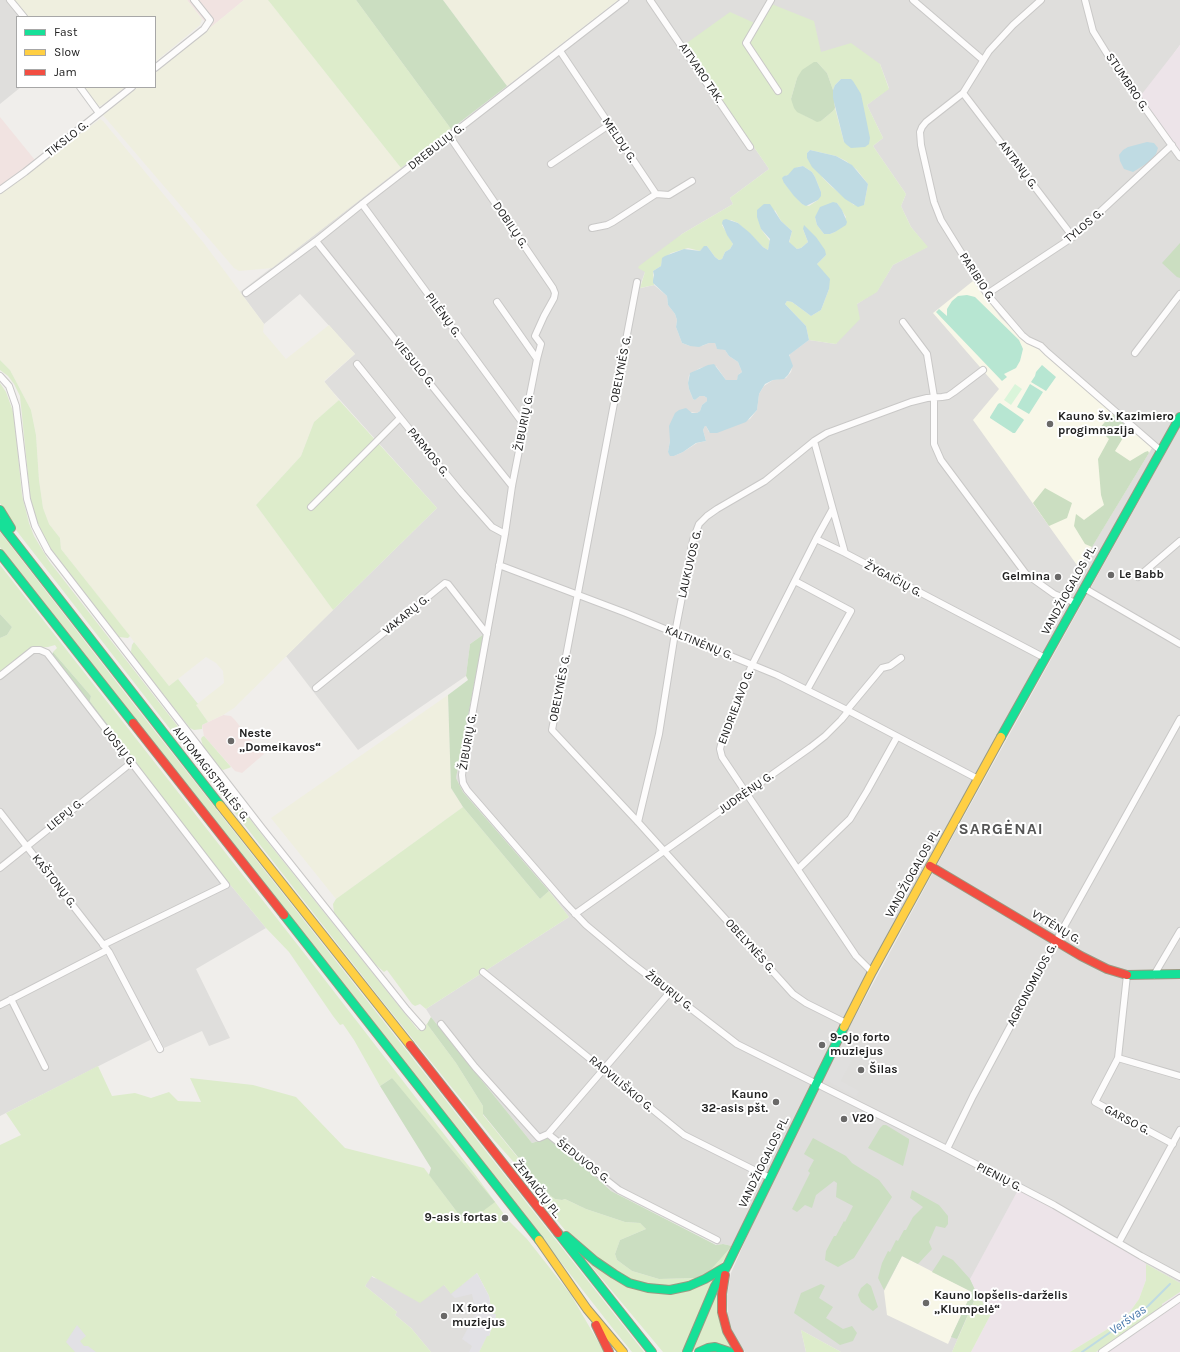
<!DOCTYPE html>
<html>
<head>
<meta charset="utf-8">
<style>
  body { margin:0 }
  #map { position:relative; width:1180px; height:1352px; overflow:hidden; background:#f0eeeb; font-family:Karla,sans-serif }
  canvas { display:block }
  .legend { position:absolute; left:16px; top:16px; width:140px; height:72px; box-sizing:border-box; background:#fff; border:1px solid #a7a7a7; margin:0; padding:5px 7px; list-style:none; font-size:12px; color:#222 }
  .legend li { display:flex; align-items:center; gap:8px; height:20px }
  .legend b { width:20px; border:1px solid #a7a7a7 }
</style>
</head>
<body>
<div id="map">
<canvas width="1180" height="1352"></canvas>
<ul class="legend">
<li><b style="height:5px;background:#16e098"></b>Fast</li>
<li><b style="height:5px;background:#ffcf43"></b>Slow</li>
<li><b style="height:5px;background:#f24e42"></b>Jam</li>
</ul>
</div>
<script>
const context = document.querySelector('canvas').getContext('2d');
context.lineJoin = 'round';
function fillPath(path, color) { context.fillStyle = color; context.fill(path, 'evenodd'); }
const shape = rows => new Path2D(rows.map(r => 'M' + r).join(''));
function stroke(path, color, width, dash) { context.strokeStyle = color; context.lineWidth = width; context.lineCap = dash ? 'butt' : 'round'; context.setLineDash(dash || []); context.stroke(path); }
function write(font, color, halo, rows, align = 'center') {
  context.font = font + ' Karla,sans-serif'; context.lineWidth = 4; context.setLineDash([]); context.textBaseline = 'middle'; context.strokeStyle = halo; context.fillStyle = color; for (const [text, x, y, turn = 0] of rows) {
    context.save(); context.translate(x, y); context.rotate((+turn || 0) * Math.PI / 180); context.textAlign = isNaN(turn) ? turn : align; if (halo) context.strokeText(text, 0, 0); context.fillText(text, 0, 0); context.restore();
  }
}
fillPath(shape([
  [0,0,6,0,20,17,17,17,17,87,21,87,0,104],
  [618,0,1180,0,1180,45,1173,55,1180,157,1180,411,1145,470,920,874,828,1050,732,1246,723,1244,717,1245,611,1191,552,1137,532,1143,431,1017,426,1009,569,917,549,891,463,792,456,778,484,634,470,644,466,676,358,750,286,656,437,508,324,382,355,354,300,294,264,324,240,292],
  [759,25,820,52,880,64,889,88,867,105,883,138,873,146,906,194,901,206,911,227,927,247,893,265,877,291,857,304,836,344,809,340,790,354,789,357,791,362,792,368,791,372,786,378,773,380,764,386,759,394,757,410,750,419,709,432,706,426,705,426,703,430,706,441,697,443,683,452,674,456,668,452,670,441,690,412,697,413,700,411,702,405,707,401,707,398,704,396,700,396,695,400,693,399,689,389,688,383,689,375,700,368,716,366,726,380,737,380,739,374,742,372,738,362,729,356,725,350,717,348,715,343,709,343,702,346,690,346,682,343,676,327,677,320,675,314,668,305,667,296,654,285,641,288,641,283,645,272,682,234,733,204,730,198,769,169,684,45],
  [1180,427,1180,1283,1146,1264,1107,1237,970,1279,977,1294,952,1352,841,1352,801,1330,806,1352,745,1352,734,1335,728,1317,727,1296,731,1273,760,1207,822,1078,943,854],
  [43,648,185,830,266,928,196,969,230,1038,209,1046,202,1031,164,1048,158,1036,0,1116,0,673,30,649],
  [477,1273,487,1336,479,1352,431,1352,411,1328,395,1315,397,1312,365,1286,371,1276,374,1278,444,1285,451,1293]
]), '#dfdedc');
fillPath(shape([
  [187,0,244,0,210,28],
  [0,117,39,165,0,194],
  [223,715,231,716,235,720,246,734,264,754,242,773,235,771,204,736,202,725]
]), '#f1e3e1');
fillPath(shape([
  [1180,45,1180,157,1138,99],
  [1018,1190,1107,1237,1146,1264,1146,1280,1139,1299,1129,1313,1106,1330,1070,1352,971,1352,991,1314,977,1294,970,1279],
  [1180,1292,1180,1352,1096,1352,1162,1308,1162,1304]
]), '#ede4e9');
fillPath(shape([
  [973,281,1001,318,1025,341,1043,352,1152,448,1079,568,973,420,999,389,933,313],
  [902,1256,972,1292,948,1344,887,1315,884,1291]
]), '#f8f7e8');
fillPath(shape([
  [14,0,187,0,202,19,200,25,155,62,155,17,28,17],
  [244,0,268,0,401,168,272,268,239,271,234,268,103,115,138,87,155,87,155,73],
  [443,0,618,0,507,86],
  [82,87,125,87,104,104,100,106,97,106],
  [100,119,103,121,203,242,264,324,263,332,286,359,329,325,355,354,324,381,339,400,314,422,301,456,256,505,333,610,234,708,223,715,208,722,196,705,224,683,223,671,216,663,206,657,169,686,61,549,60,538,49,524,43,508,39,480,36,435,31,410,10,370,0,360,0,194],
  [448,695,451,788,463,807,336,899,271,818]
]), '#efefdf');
fillPath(shape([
  [268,0,356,0,451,129,401,168],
  [769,3,814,21,821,52,851,43,880,64,889,89,867,105,883,138,873,146,906,194,901,206,911,227,928,247,893,265,877,292,857,304,860,319,836,344,809,340,806,326,785,304,787,301,792,302,811,316,821,310,829,289,817,264,826,255,803,229,808,242,801,248,797,249,789,243,792,231,781,221,775,210,761,229,770,241,768,250,763,247,738,223,731,220,722,225,733,244,730,249,725,252,722,259,719,260,715,257,707,246,705,246,700,251,688,248,671,253,662,260,661,266,653,271,654,285,640,288,645,272,638,268,639,266,682,234,733,204,730,198,769,169,684,45,730,12,759,25],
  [817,62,827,73,833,90,835,85,841,79,851,79,844,142,835,108,833,111,821,121,813,120,802,114,791,99,797,78],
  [810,150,836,156,846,161,857,170,868,184,864,205,854,205,832,187,823,178,807,153],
  [803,166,812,172,815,177,821,192,818,200,809,206,802,204,784,183,786,175,788,176,798,167],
  [837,203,846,217,835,232,830,234,824,234,817,225,815,217],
  [0,360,10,370,31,410,36,435,39,480,43,508,49,524,60,538,61,549,130,636,128,638,119,637,58,561,48,545,42,532,35,517,30,496,20,396,14,384,8,376,0,370],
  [0,383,6,392,14,414,22,495,29,523,34,536,49,561,267,841,418,1030,427,1024,456,1063,483,1106,483,1115,523,1164,548,1194,555,1199,562,1200,565,1199,586,1209,625,1222,640,1223,646,1229,620,1240,615,1254,617,1260,632,1271,659,1279,696,1278,709,1272,732,1246,725,1259,715,1270,697,1281,673,1287,656,1287,632,1282,618,1274,602,1263,583,1248,565,1230,541,1201,529,1179,531,1177,522,1166,519,1168,494,1140,379,997,232,809,16,530,0,503],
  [339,400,437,508,333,610,256,505,301,456,314,422],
  [0,532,135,706,644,1352,632,1352,614,1330,0,547],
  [0,565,315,967,474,1173,509,1221,527,1239,571,1295,604,1352,479,1352,487,1335,489,1336,496,1314,492,1314,489,1296,477,1273,451,1294,444,1285,420,1303,372,1276,365,1286,397,1312,395,1315,411,1328,431,1352,0,1352,0,1145,21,1135,6,1113,98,1066,112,1096,135,1093,151,1098,169,1092,178,1101,201,1102,190,1078,253,1085,296,1097,345,1148,424,1168,460,1216,392,1078,380,1086,354,1040,343,1024,340,1025,333,1016,289,952,266,928,185,830,113,736,115,734,90,701,91,696,53,652,57,648,55,645,48,647,30,649,0,673,0,638,7,635,12,627,0,614],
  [134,642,169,686,178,679,198,704,196,705,208,722,202,725,202,729,194,730,190,728,132,655,131,651,132,645],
  [204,736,231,767,229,768,223,770,219,768,203,746,201,739,202,737],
  [463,807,540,899,549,891,569,917,426,1009,420,1004,415,1006,412,1004,387,970,384,972,375,964,334,913,333,904,336,899],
  [587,1261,653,1292,715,1278,685,1352,663,1352],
  [1146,1264,1180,1283,1180,1292,1162,1304,1162,1308,1096,1352,1070,1352,1106,1330,1129,1313,1139,1299,1146,1280],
  [719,1285,732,1348,702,1347,691,1352],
  [977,1294,991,1314,971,1352,952,1352],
  [801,1330,841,1352,806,1352]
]), '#ddeccb');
fillPath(shape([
  [356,0,443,0,507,86,451,129],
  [814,62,817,62,827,73,833,90,835,108,833,111,821,121,817,122,797,112,794,108,791,99,797,78,802,70],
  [1180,243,1180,278,1177,277,1162,263],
  [1114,415,1129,428,1115,451,1130,461,1145,452,1148,451,1149,453,1092,547,1085,544,1074,526,1076,514,1084,520,1104,505,1101,495,1098,459,1109,439,1103,433,1100,428,1108,418],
  [1045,488,1072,503,1067,518,1049,526,1033,503],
  [0,614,12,627,7,635,0,638],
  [484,634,456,778,463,792,549,891,540,899,463,807,451,788,448,695,468,680,466,676,470,644],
  [53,652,91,696,90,701,115,734,113,736,52,655],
  [431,1017,532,1143,552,1137,611,1191,716,1245,723,1244,732,1246,709,1272,696,1278,659,1279,632,1271,617,1260,615,1254,620,1240,646,1229,640,1223,625,1222,586,1209,565,1199,562,1200,555,1199,548,1194,483,1114,483,1106,456,1063,427,1024],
  [392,1078,495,1202,483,1211,460,1216,429,1175,431,1168,380,1086],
  [883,1125,886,1125,909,1139,909,1142,903,1166,868,1148,880,1128],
  [813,1138,846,1156,852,1163,879,1180,892,1197,854,1258,838,1267,825,1260,826,1251,834,1236,836,1236,844,1221,845,1222,853,1206,836,1197,837,1183,834,1181,816,1195,812,1208,805,1205,797,1212,792,1209,810,1173,808,1171,814,1160,804,1154],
  [912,1190,939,1205,948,1216,948,1224,945,1228,936,1226,929,1242,932,1249,918,1264,902,1256,884,1290,878,1278,882,1263,888,1251,890,1252,896,1240,898,1241,904,1230,906,1230,913,1217,923,1207,910,1198],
  [943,1255,953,1260,970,1279,977,1294,957,1339,951,1337,972,1292,932,1272],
  [867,1283,871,1286,878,1307,873,1311,861,1302,858,1295,861,1288],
  [821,1284,825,1286,819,1298,833,1307,826,1318,843,1329,852,1326,857,1333,853,1341,840,1345,794,1313,801,1293]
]), '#cbdec1');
fillPath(shape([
  [1015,384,1022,389,1011,405,1004,400]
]), '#daf5da');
fillPath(shape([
  [967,295,975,297,1019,340,1023,349,1020,361,1016,368,1004,374,1007,377,1002,381,936,312,939,309,947,316,947,309,952,301,958,296],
  [1042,365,1056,377,1046,391,1031,382,1035,376,1036,372],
  [1030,384,1043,392,1029,414,1017,407],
  [1000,403,1023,419,1024,420,1015,433,1013,433,990,418,990,417,998,404]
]), '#b7e6d2');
fillPath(shape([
  [838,1048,854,1057,841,1081,859,1091,856,1097,822,1078]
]), '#e0dfde');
fillPath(shape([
  [477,1273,489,1296,492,1314,496,1314,495,1321,493,1321,489,1336,487,1336,479,1352,469,1352,472,1346,462,1339,476,1313,472,1294,455,1298,451,1294],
  [77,1325,86,1336,80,1341,84,1346,88,1346,96,1352,75,1352,66,1342]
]), '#e2e1e5');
fillPath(shape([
  [841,79,851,79,853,81,861,94,870,138,869,144,865,147,851,148,847,145,844,142,833,98,833,90,835,85],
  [1147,142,1154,143,1158,148,1156,154,1149,162,1133,172,1124,169,1120,161,1119,155,1123,150,1128,147],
  [810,150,836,156,852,165,868,184,864,205,858,207,845,199,812,167,807,158,807,153],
  [803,166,812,172,815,177,821,192,821,196,818,200,806,206,802,204,794,196,784,183,782,178,784,176,788,175,794,168],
  [833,202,837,203,842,210,847,222,846,225,835,232,830,234,824,234,817,225,815,217,820,207],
  [764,204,770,204,781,221,792,231,789,242,797,249,801,248,808,242,803,229,804,225,816,237,825,250,826,255,817,264,830,279,829,289,821,310,811,316,792,302,787,301,785,304,806,326,809,340,789,355,793,366,788,375,784,379,773,380,765,384,759,394,757,410,746,422,717,433,710,433,706,426,705,426,703,430,706,441,696,443,683,452,674,456,670,456,668,452,670,441,669,426,675,413,679,410,686,408,692,413,697,413,700,411,702,405,707,401,707,398,704,396,700,396,695,400,693,399,689,389,688,383,690,373,708,365,714,364,726,380,737,380,738,375,742,372,738,362,729,356,725,350,717,349,715,343,709,343,699,347,690,346,682,343,676,327,677,320,675,314,668,305,667,296,653,283,653,280,654,275,653,271,661,266,662,258,665,256,684,249,700,251,704,246,707,246,715,257,719,260,722,259,725,252,730,249,733,244,727,235,722,223,723,220,726,219,738,223,750,233,763,247,768,250,770,239,761,229,757,217,757,210]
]), '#bfdbe3');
stroke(shape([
  [1082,1352,1148,1306,1170,1284]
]), '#bfdbe3', 2);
const street = shape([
  [10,0,24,17],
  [650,0,750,147],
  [771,0,746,43,778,91],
  [913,0,983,60],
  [1041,0,1013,25,989,51,963,93,926,122,922,127,920,132,921,145,934,202,941,220,987,294,1022,335,1028,340,1041,346,1047,352,1161,451],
  [1085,0,1093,31,1114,65,1180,157],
  [560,51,656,194,669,195,692,181],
  [155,68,204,29,210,20,194,0],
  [80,87,99,113],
  [963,93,1073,237],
  [450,137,553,288,555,293,554,298,544,316,535,336,541,344,537,359,512,486,505,534,464,760,462,775,463,783,467,790,566,904,586,925,629,961,737,1044,947,1149,1054,1205,1141,1256,1180,1277],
  [551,164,609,125],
  [0,190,25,172,132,87],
  [362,204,524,425],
  [592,228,607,225,613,222,656,194],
  [316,241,512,486],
  [637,282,552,730,638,822,793,994,806,1003,846,1023],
  [246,293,316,241,362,204,625,0],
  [987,294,1073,237,1172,145],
  [497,302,537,359],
  [903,322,927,354,934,397,934,444,941,460,1026,574,1054,594,1076,603],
  [1135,353,1180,294],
  [357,364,427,451,462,493,492,527,505,534],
  [0,376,9,386,16,406,27,499,35,526,48,551,262,828,407,1010,422,1027],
  [814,441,845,553,1045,658],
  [311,507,400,418],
  [832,510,816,539,752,665,735,703,722,741,720,749,722,757,856,956,872,972],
  [816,539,845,553],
  [499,565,626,613,777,675,847,710,978,779],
  [1138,577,1180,541],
  [795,581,851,611,807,690],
  [1084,588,1180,644],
  [0,676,33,650,40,650,47,653,226,885,103,945],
  [316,688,445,583,448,584,487,634],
  [0,812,109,952,160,1049],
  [638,822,659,734,675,633,693,540,699,524,707,516,717,509,765,481,814,441,827,433,911,402,927,398,942,397,948,396,954,392,983,370],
  [0,868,131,763],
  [798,869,850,819,867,791,897,737],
  [575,914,811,747,825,736,841,720,846,714,847,710,882,668,890,666,901,658],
  [483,972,684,1135,770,1178],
  [1127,975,1118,1058,1095,1102,1173,1144],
  [1154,975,1180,931],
  [11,999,45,1067],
  [0,1005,107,950],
  [441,1024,475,1067,539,1138,548,1134,670,992],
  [1118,1058,1180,1076],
  [548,1134,619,1190,717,1240],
  [947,1149,973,1096,1056,941,1180,719],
  [1119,1242,1180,1130],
  [1102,1352,1180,1298]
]);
const fast = shape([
  [0,510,11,528],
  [0,523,220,805],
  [0,554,133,723],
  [1001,737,1180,417],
  [284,915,539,1240],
  [1127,975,1180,974],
  [558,1233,652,1352],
  [566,1236,595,1261,614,1274,629,1283,648,1288,670,1290,689,1286,705,1279,727,1266],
  [727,1266,844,1027],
  [687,1352,715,1286,726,1268],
  [699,1352,708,1348,715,1347,730,1352]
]);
const slow = shape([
  [220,805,410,1045],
  [844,1027,872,972,1001,737],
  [539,1240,587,1309,623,1352]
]);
const jam = shape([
  [133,723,284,915],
  [930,866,1081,956,1107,969,1127,975],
  [410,1045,558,1233],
  [725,1275,722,1294,722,1312,727,1331,739,1352],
  [596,1325,609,1352]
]);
stroke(street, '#c9c8c7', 8);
stroke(fast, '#999a82', 10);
stroke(slow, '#999a82', 10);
stroke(jam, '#999a82', 10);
stroke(street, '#fdfcfc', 6);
stroke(fast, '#16e098', 8);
stroke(slow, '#ffcf43', 8);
stroke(jam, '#f24e42', 8);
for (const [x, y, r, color] of [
  [1050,424,4,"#6a6968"],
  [1111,575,4,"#6a6968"],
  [1058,577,4,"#6a6968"],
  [231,741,4,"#6a6968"],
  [822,1045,4,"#6a6968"],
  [861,1070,4,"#6a6968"],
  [776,1102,4,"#6a6968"],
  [844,1119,4,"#6a6968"],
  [505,1218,4,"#6a6968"],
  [926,1303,4,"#6a6968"],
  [444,1316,4,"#6a6968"]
]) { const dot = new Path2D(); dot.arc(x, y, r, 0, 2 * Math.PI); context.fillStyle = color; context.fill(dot); stroke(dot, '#fff', 1.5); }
write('12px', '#222', '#fff', [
  ["AITVARO TAK.",701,73,56],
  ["STUMBRO G.",1127,82,56],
  ["TIKSLO G.",67,139,-38],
  ["MELDŲ G.",619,140,56],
  ["DREBULIŲ G.",436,147,-38],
  ["ANTANŲ G.",1018,165,53],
  ["DOBILŲ G.",510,225,56],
  ["TYLOS G.",1084,226,-40],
  ["PARIBIO G.",977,277,57],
  ["PILĖNŲ G.",443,315,54],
  ["VIESULO G.",414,363,51],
  ["OBELYNĖS G.",621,369,-79],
  ["ŽIBURIŲ G.",524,423,-79],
  ["PARMOS G.",428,452,51],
  ["LAUKUVOS G.",690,564,-77],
  ["ŽYGAIČIŲ G.",893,579,28],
  ["VANDŽIOGALOS PL.",1069,590,-61],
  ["VAKARŲ G.",406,615,-39],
  ["KALTINĖNŲ G.",699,643,22],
  ["OBELYNĖS G.",560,688,-79],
  ["ENDRIEJAVO G.",736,707,-69],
  ["ŽIBURIŲ G.",468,742,-80],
  ["UOSIŲ G.",119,747,52],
  ["AUTOMAGISTRALĖS G.",211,774,52],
  ["JUDRĖNŲ G.",746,793,-35],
  ["LIEPŲ G.",65,815,-39],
  ["VANDŽIOGALOS PL.",913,873,-61],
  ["KAŠTONŲ G.",54,881,52],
  ["VYTĖNŲ G.",1056,927,31],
  ["OBELYNĖS G.",750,946,48],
  ["AGRONOMIJOS G.",1032,985,-62],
  ["ŽIBURIŲ G.",669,991,38],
  ["RADVILIŠKIO G.",621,1084,40],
  ["GARSO G.",1127,1120,28],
  ["ŠEDUVOS G.",583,1161,38],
  ["VANDŽIOGALOS PL.",764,1162,-64],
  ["PIENIŲ G.",999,1177,27],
  ["ŽEMAIČIŲ PL.",537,1189,52]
]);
write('bold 12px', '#222', '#fff', [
  ["Kauno šv. Kazimiero",1058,417],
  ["progimnazija",1058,431],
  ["Le Babb",1119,575],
  ["Gelmina",1050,577,"right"],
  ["Neste",239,734],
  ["„Domeikavos“",239,748],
  ["9-ojo forto",830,1038],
  ["muziejus",830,1052],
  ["Šilas",869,1070],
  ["Kauno",768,1095,"right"],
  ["32-asis pšt.",768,1109,"right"],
  ["V20",852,1119],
  ["9-asis fortas",497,1218,"right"],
  ["Kauno lopšelis-darželis",934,1296],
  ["„Klumpelė“",934,1310],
  ["IX forto",452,1309],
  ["muziejus",452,1323]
], 'left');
write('italic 13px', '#4a7aab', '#fff', [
  ["Veršvas",1128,1320,-35]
]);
context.letterSpacing = '1px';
write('bold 16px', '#555', '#fff', [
  ["SARGĖNAI",1001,829]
]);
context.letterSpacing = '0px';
</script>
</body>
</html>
